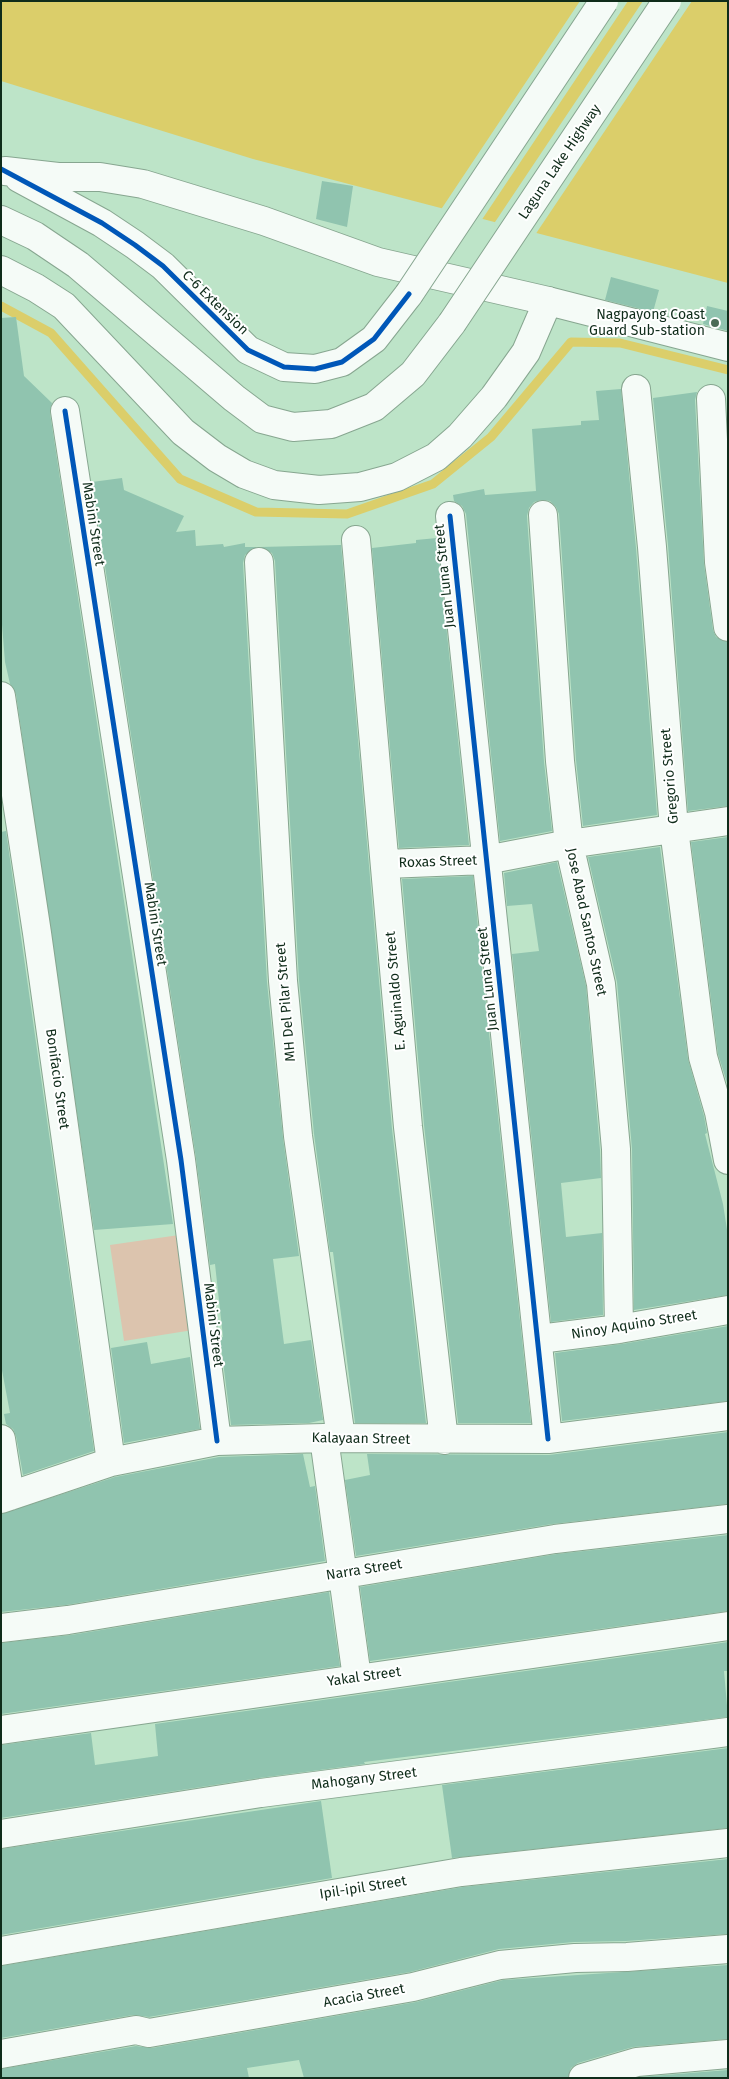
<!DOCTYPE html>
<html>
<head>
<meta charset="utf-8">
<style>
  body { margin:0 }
  #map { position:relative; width:729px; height:2079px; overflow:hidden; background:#bde4c8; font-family:"Fira Sans",sans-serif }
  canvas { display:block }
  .frame { position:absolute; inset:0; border:2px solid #0f2c1a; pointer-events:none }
</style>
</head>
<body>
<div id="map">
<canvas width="729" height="2079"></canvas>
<div class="frame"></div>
</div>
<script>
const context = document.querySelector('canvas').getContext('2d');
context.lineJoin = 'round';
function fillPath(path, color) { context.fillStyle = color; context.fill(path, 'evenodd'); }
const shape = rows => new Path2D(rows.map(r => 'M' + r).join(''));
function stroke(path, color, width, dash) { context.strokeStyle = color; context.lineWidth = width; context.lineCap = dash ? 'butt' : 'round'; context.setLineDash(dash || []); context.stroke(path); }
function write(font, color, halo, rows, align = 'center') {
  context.font = font + ' "Fira Sans",sans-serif'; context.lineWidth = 4; context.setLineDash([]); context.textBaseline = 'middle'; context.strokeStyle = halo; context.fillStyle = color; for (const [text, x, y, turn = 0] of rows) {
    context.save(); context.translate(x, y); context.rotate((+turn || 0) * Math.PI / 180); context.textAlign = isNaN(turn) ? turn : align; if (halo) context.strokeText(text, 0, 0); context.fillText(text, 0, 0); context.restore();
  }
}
fillPath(shape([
  [179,1235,193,1330,124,1341,110,1245]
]), '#dcc4ae');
fillPath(shape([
  [1,1,728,1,728,283,253,159,1,81]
]), '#dbce6a');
fillPath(shape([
  [580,1,628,1,481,221,440,211],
  [643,1,692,1,535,235,493,225]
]), '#bde4c8');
stroke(shape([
  [1,306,51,333,180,479,256,512,347,514,433,484,491,437,571,342,620,343,728,370]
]), '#dbce6a', 9);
fillPath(shape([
  [322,181,353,186,347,227,316,219],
  [611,277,659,290,653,312,605,300],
  [707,306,728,311,728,331,703,324],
  [16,317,24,376,52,403,50,413,173,1224,94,1230,16,694,10,684,5,662,1,612,1,318],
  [621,389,636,548,657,815,583,826,576,760,559,514,556,507,550,501,541,500,534,502,529,508,527,516,544,762,552,831,500,841,466,514,462,506,454,501,453,495,484,489,485,495,536,491,532,429,581,425,581,421,599,420,596,391],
  [697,392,695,400,704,564,713,630,716,637,728,642,728,806,688,811,668,545,653,398],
  [122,478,124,490,184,516,176,532,195,530,196,546,223,544,224,547,245,543,245,547,257,547,245,555,243,563,267,982,283,1138,299,1256,273,1259,284,1344,311,1340,323,1420,309,1423,231,1425,220,1338,223,1337,215,1264,210,1265,196,1158,92,482],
  [437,538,469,845,399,848,372,548,416,543,416,540],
  [341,545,392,1129,426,1423,355,1423,333,1252,330,1252,314,1134,299,980,275,561,272,553,260,547],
  [6,831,94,1451,23,1475,16,1436,13,1429,6,1424,4,1414,10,1413,1,1365,1,832],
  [728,837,728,1086,718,1054,691,842],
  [660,847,688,1059,704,1116,707,1133,705,1134,723,1204,728,1236,728,1295,634,1310,632,1149,617,982,588,857],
  [557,862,586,986,600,1150,601,1178,561,1183,566,1237,602,1233,603,1315,551,1322,512,954,539,951,532,904,507,906,504,873],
  [473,876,481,958,531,1423,458,1423,424,1125,402,879],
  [728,1326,728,1401,562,1421,555,1353,622,1344],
  [147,1342,151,1364,190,1357,200,1429,124,1443,111,1348],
  [728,1432,728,1504,552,1524,356,1556,345,1480,370,1475,367,1454,549,1455],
  [303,1454,310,1487,315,1486,325,1561,66,1605,1,1612,1,1514,115,1477,219,1457],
  [728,1535,728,1611,370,1661,360,1587,557,1554],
  [329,1592,340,1666,1,1714,1,1643,71,1635],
  [728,1642,728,1671,724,1671,728,1717,364,1762,365,1764,259,1778,1,1818,1,1745,91,1733,95,1765,158,1756,155,1724],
  [728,1748,728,1828,452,1858,442,1785],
  [321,1801,332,1878,1,1935,1,1849],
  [728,1859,728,1934,626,1941,574,1942,499,1949,410,1972,149,2017,133,2015,1,2038,1,1966,463,1887],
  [728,1965,728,2039,633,2047,578,2063,571,2068,568,2078,304,2078,299,2060,247,2068,249,2078,1,2078,1,2069,136,2046,152,2048,416,2002,503,1980],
  [728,2070,728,2078,639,2078,640,2077]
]), '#90c4af');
const street = shape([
  [548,301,728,347],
  [636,389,652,547,674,829,703,1057,719,1112,728,1160],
  [711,399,719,562,728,627],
  [65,411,181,1160,217,1441],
  [543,515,560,761,569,844,601,984,616,1149,619,1329],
  [450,516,548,1439],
  [356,540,408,1127,444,1440],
  [259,562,283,981,298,1136,341,1438],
  [1,696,37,933,111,1462],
  [386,864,486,860,569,844,728,821],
  [539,1339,619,1329,728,1310],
  [324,1438,357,1678],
  [1,1439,10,1496],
  [1,1499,111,1462,217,1441,324,1438,548,1439,728,1416],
  [1,1628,68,1620,555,1539,728,1519],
  [1,1730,728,1626],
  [1,1834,261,1793,728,1732],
  [1,1951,461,1872,728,1843],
  [1,2054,136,2030,149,2033,413,1987,500,1965,575,1958,627,1957,728,1949],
  [583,2078,637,2062,728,2054]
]);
const primary = shape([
  [19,178,102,223,135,245,163,266,248,350,284,367,315,369,342,362,374,339,409,294],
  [1,220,35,236,78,265,234,398,262,419,293,427,331,424,374,407,413,374,452,323],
  [1,270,36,288,64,306,183,432,217,458,244,474,274,485,319,490,360,487,397,477,436,457,460,436,494,397,526,352,548,301,378,262,264,221,143,184,100,177,58,177,5,171]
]);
stroke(street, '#87a690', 30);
stroke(primary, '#87a690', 30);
stroke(street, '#f5fbf7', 28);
stroke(primary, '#f5fbf7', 28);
const primaryBridge = shape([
  [409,294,604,1],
  [452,323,667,1]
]);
stroke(primaryBridge, '#87a690', 30, []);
stroke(primaryBridge, '#f5fbf7', 28);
stroke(shape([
  [1,169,102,223,135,245,163,266,248,350,284,367,315,369,342,362,374,339,409,294],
  [65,411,181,1160,217,1441],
  [450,516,548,1439]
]), '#0057b8', 5);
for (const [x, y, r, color] of [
  [715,323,5,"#4c6c57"]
]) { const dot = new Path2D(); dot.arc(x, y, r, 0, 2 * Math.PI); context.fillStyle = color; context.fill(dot); stroke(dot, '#fff', 2); }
write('14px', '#0f2c1a', '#fff', [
  ["Laguna Lake Highway",560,162,-56],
  ["C-6 Extension",215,303,44],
  ["Mabini Street",93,524,81],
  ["Juan Luna Street",445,576,-96],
  ["Gregorio Street",670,776,-95],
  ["Roxas Street",438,862,-2],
  ["Jose Abad Santos Street",586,922,78],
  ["Mabini Street",155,924,81],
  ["Juan Luna Street",488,979,-96],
  ["E. Aguinaldo Street",396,991,-95],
  ["MH Del Pilar Street",286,1002,-95],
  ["Bonifacio Street",57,1079,82],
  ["Mabini Street",213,1325,83],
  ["Ninoy Aquino Street",634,1325,-9],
  ["Kalayaan Street",361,1439,1],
  ["Narra Street",364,1570,-9],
  ["Yakal Street",364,1677,-8],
  ["Mahogany Street",364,1779,-7],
  ["Ipil-ipil Street",363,1888,-9],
  ["Acacia Street",364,1996,-10]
]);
write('14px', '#0f2c1a', '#fff', [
  ["Nagpayong Coast",705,315],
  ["Guard Sub-station",705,331]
], 'right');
</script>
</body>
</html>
